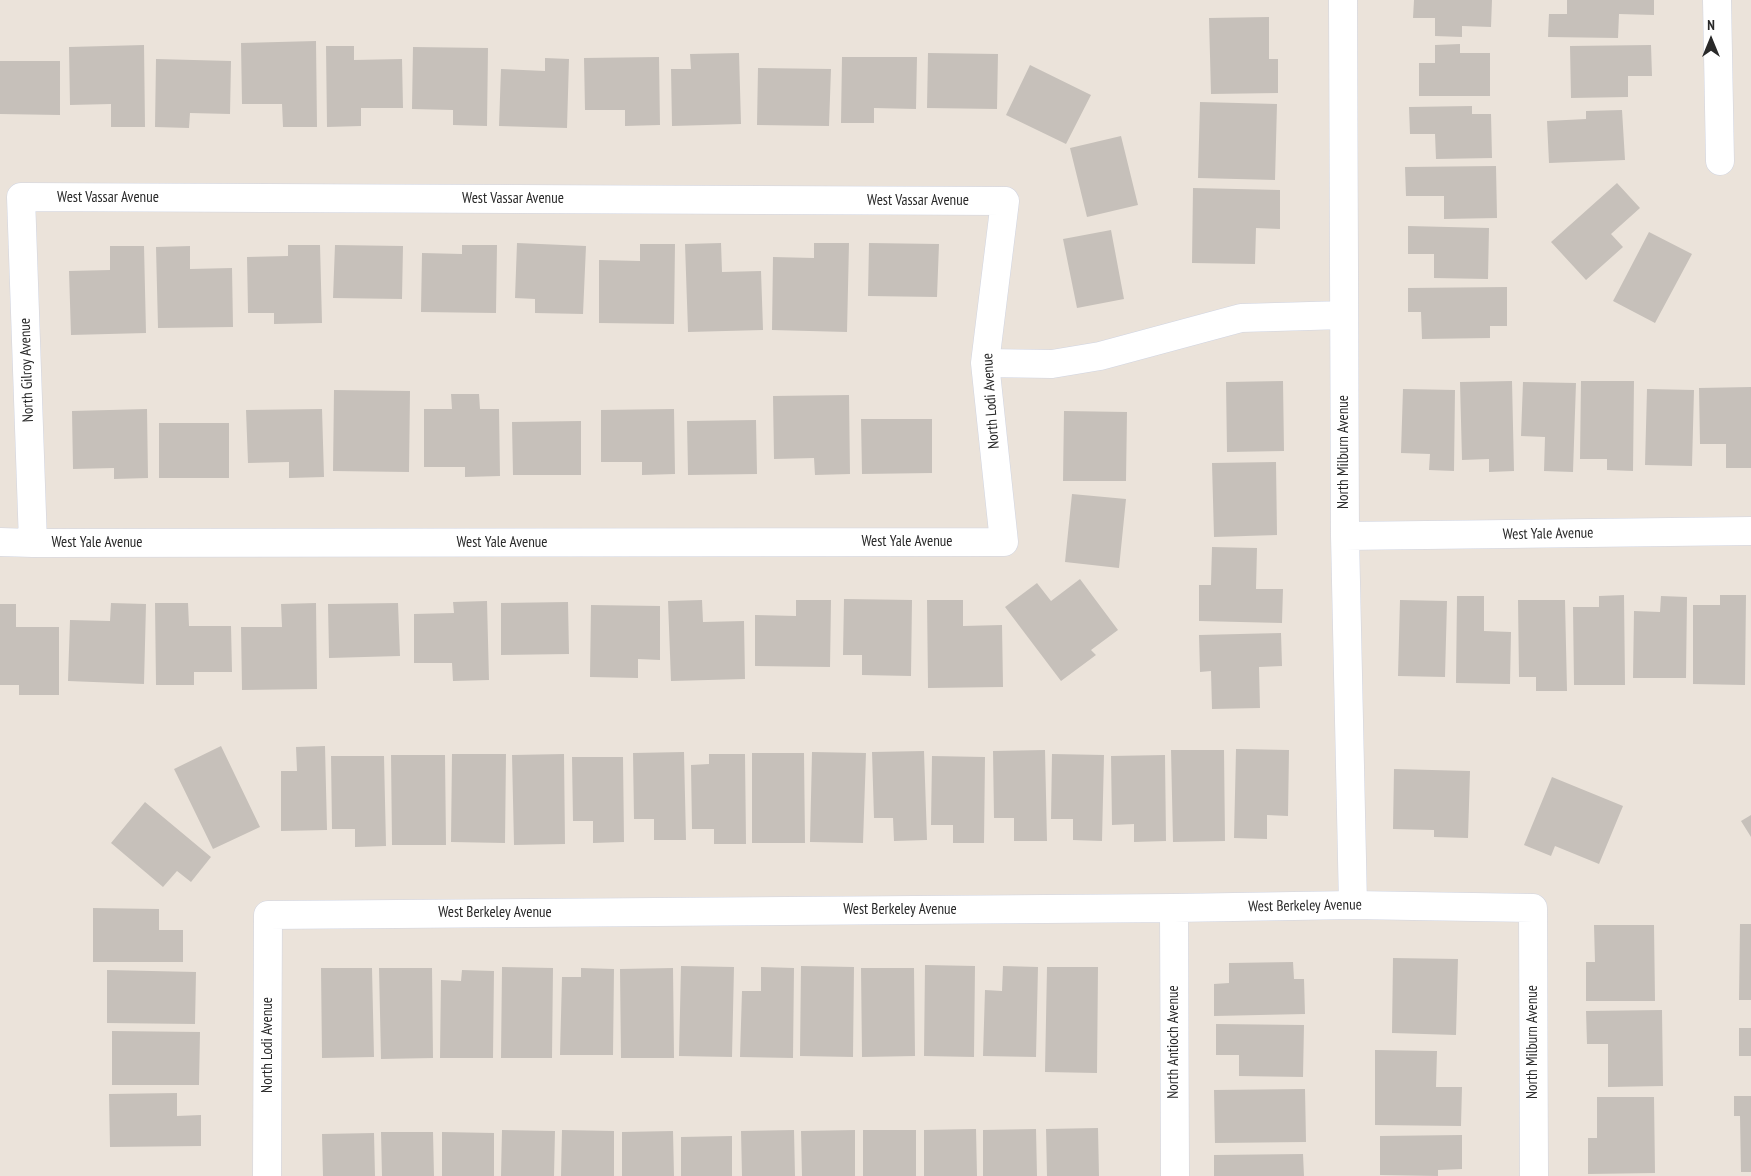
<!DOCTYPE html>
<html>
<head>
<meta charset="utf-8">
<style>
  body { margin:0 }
  #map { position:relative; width:1751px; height:1176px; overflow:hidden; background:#ebe3da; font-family:"PT Sans Narrow",sans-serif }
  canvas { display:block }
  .north { position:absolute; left:1686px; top:15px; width:50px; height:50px; -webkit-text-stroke:4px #fff; paint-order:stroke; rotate:0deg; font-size:14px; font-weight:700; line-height:20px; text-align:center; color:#292929 }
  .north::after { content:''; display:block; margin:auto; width:18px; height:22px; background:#292929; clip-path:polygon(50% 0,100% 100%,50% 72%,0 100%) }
</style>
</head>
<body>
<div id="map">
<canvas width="1751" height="1176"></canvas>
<div class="north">N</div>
</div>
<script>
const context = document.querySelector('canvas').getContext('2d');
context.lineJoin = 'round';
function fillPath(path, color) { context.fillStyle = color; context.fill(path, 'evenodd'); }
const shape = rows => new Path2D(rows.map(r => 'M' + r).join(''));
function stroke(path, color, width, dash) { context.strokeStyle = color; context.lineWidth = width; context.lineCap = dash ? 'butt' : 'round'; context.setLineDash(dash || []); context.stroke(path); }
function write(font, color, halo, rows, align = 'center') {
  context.font = font + ' "PT Sans Narrow",sans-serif'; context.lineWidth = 4.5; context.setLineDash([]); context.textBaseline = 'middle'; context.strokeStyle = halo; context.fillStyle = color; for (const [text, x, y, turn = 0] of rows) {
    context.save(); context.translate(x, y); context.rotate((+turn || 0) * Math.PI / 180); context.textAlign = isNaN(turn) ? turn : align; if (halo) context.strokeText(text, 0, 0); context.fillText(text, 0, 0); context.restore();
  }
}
fillPath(shape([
  [1414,0,1492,0,1491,27,1462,26,1462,37,1435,36,1435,18,1413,18],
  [1567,0,1654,0,1654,15,1619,14,1618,38,1548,37,1549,14,1567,14],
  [1269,17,1269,59,1278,59,1278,93,1211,94,1209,18],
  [316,41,317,127,283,127,282,104,242,104,241,43],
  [1460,44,1460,53,1490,53,1490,96,1419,96,1419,63,1435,63,1435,45],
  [144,45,145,127,111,127,111,104,70,105,69,47],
  [1651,45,1652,76,1628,76,1628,97,1571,98,1570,46],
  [326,46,354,46,354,60,402,59,403,108,361,108,361,126,327,127],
  [413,47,488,48,487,126,453,125,453,110,412,109],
  [739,53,741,124,672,126,671,69,691,69,690,54],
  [928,53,998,54,997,109,927,108],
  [659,57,660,125,625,126,625,110,585,110,584,58],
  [842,57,917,57,916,109,874,108,874,123,841,123],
  [545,58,569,59,567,128,499,126,501,69,545,71],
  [156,59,231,61,230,114,190,113,189,128,155,127],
  [0,61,60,61,60,115,0,114],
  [1030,65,1091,95,1066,144,1006,115],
  [758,68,831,69,829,126,757,125],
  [1200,102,1277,104,1275,180,1198,178],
  [1472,106,1472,114,1491,114,1492,158,1436,159,1435,134,1410,134,1409,107],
  [1622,110,1625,160,1549,163,1547,121,1586,119,1586,111],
  [1121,136,1138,205,1087,217,1070,148],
  [1496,166,1497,218,1444,219,1444,196,1406,196,1405,167],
  [1617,183,1640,208,1611,234,1623,247,1586,280,1551,242],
  [1193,188,1280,190,1280,229,1256,228,1255,264,1192,263],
  [1408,226,1489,228,1488,279,1434,278,1434,254,1408,254],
  [1111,230,1124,299,1077,308,1063,239],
  [1649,232,1692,254,1655,323,1613,301],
  [517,243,586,246,583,314,535,313,535,299,515,298],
  [721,243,722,272,761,271,763,330,688,332,685,244],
  [814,243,849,243,847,332,772,330,773,257,814,258],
  [869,243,939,244,937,297,868,296],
  [640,244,675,244,674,324,599,323,599,260,640,261],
  [288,245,320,245,322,323,274,324,274,313,248,313,247,257,288,256],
  [335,245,403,246,402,299,333,298],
  [462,245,497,245,496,313,421,312,422,253,462,254],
  [110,246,144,246,146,333,71,335,69,271,110,270],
  [190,246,190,269,232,268,233,327,158,328,156,247],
  [1507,287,1507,326,1490,326,1490,338,1422,339,1421,312,1408,312,1408,288],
  [1283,381,1284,451,1227,452,1226,382],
  [1512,381,1514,471,1489,472,1489,459,1462,460,1460,382],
  [1581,381,1634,381,1633,471,1607,470,1607,459,1580,459],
  [1523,382,1576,383,1573,472,1544,471,1545,437,1521,436],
  [1751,387,1751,468,1726,468,1726,444,1700,444,1699,388],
  [1403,389,1455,390,1454,471,1429,470,1430,454,1401,453],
  [1647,389,1694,390,1692,466,1645,465],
  [334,390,410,391,409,472,333,471],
  [451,394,479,394,480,409,499,409,500,476,465,477,465,467,424,467,424,409,452,409],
  [849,395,850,474,815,475,814,458,774,459,773,396],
  [147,409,148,478,114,479,114,468,73,469,72,411],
  [322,409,324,477,289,478,289,462,248,463,246,410],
  [674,409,675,474,642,475,642,462,601,462,601,410],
  [1064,411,1127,412,1126,481,1063,481],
  [861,419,932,419,932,473,862,474],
  [756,420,757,474,688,475,687,421],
  [581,421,581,475,513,475,512,422],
  [159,423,229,423,229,478,159,478],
  [1276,462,1277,535,1214,537,1212,463],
  [1072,494,1126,499,1119,568,1065,562],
  [1212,547,1257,548,1256,589,1283,589,1282,623,1199,621,1199,585,1211,585],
  [1080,579,1118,630,1091,650,1096,655,1061,681,1005,607,1037,583,1051,601],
  [1624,595,1625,685,1574,685,1573,607,1599,607,1599,596],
  [1720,595,1746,595,1745,685,1693,684,1693,605,1720,605],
  [1457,596,1484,596,1484,631,1511,632,1510,684,1456,683],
  [1661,596,1687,597,1686,678,1633,678,1634,611,1660,612],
  [844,599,912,600,911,676,862,675,862,655,843,655],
  [702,600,703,622,744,621,745,679,671,681,668,601],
  [796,600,831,600,830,667,755,666,755,615,796,616],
  [927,600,963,600,963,626,1002,625,1003,687,928,688],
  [1400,600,1447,601,1445,677,1398,676],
  [1518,600,1565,600,1567,691,1536,691,1536,677,1519,677],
  [487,601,489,680,453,681,452,663,414,663,414,614,454,613,453,602],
  [568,602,569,654,501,655,501,603],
  [111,603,146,604,144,684,68,681,70,620,110,621],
  [155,603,188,603,189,626,231,626,232,672,194,672,194,685,156,685],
  [316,603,317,689,242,690,241,627,282,627,281,604],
  [398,603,400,656,329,658,328,604],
  [0,604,16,604,16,627,59,627,59,695,19,695,19,685,0,685],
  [591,605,660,606,660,660,638,659,638,678,590,677],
  [1281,633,1282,666,1259,667,1260,708,1212,709,1211,671,1200,672,1199,635],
  [221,746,260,827,213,849,174,769],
  [325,746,327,830,281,831,281,771,297,771,296,747],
  [1236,749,1289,750,1288,816,1267,815,1267,839,1234,838],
  [1045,750,1047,841,1014,841,1014,818,994,818,993,751],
  [1171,750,1224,750,1225,841,1173,842],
  [924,751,927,840,894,841,893,818,874,818,872,752],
  [684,752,686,840,654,840,654,819,634,819,633,753],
  [812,752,866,753,863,843,810,842],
  [752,753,804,753,805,843,752,843],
  [452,754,506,754,505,843,451,842],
  [564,754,565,844,514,845,512,755],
  [709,754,745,754,746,844,714,844,714,829,692,829,691,765,709,764],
  [1052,754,1104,755,1102,841,1073,840,1073,819,1051,819],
  [391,755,445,755,446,845,392,845],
  [1165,755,1166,841,1134,842,1134,824,1112,825,1111,756],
  [331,756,384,756,386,846,355,847,355,829,332,829],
  [932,756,985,757,984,843,953,843,953,825,931,825],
  [572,757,623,757,624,842,593,843,593,821,573,821],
  [1394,769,1470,771,1468,838,1434,837,1434,830,1393,829],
  [1552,777,1623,806,1599,864,1555,846,1551,856,1524,845],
  [145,802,211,857,191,882,177,871,163,887,111,843],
  [1751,815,1751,837,1741,821],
  [93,908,159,909,159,930,183,930,183,962,93,962],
  [1740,924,1751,924,1751,1000,1739,1000],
  [1594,925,1654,925,1655,1001,1586,1001,1586,962,1595,962],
  [1393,958,1458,959,1456,1035,1392,1033],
  [1293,962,1294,979,1304,979,1305,1014,1214,1016,1214,984,1229,983,1229,963],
  [925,965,975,966,974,1057,924,1056],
  [681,966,734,967,732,1057,679,1056],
  [801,966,854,967,853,1057,800,1056],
  [1003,966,1038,967,1036,1057,983,1056,985,990,1002,991],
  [502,967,553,968,552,1058,501,1058],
  [761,967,794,968,793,1058,740,1057,742,991,761,991],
  [1047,967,1098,967,1097,1073,1045,1072],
  [321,968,372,968,374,1057,322,1058],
  [379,968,432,968,433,1058,381,1059],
  [581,968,614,969,613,1055,560,1055,562,977,581,977],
  [673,968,674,1058,621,1058,620,969],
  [861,968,914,968,915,1056,862,1057],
  [107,970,196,972,195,1024,107,1023],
  [462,970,494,971,493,1058,440,1058,441,980,461,981],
  [1662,1010,1663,1086,1608,1087,1608,1044,1587,1044,1586,1011],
  [1216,1024,1304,1025,1303,1077,1239,1076,1239,1055,1216,1055],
  [1739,1028,1751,1028,1751,1056,1739,1056],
  [112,1031,200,1032,199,1085,112,1085],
  [1375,1050,1437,1051,1436,1087,1462,1087,1461,1126,1375,1125],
  [1305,1089,1306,1142,1215,1143,1214,1090],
  [177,1093,177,1116,201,1115,201,1146,110,1147,109,1094],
  [1734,1096,1751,1096,1751,1172,1741,1172,1740,1116,1734,1116],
  [1597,1097,1654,1097,1655,1173,1588,1174,1588,1138,1597,1138],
  [1098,1128,1099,1176,1047,1176,1046,1129],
  [976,1129,977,1176,924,1176,924,1130],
  [1036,1129,1037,1176,983,1176,983,1130],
  [502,1130,555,1131,554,1176,501,1176],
  [562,1130,614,1131,614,1176,561,1176],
  [794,1130,795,1176,742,1176,741,1131],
  [855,1130,855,1176,802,1176,801,1131],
  [863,1130,916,1130,916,1176,863,1176],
  [673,1131,674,1176,622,1176,622,1132],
  [381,1132,433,1132,434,1176,382,1176],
  [442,1132,494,1133,494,1176,442,1176],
  [374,1133,375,1176,323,1176,322,1134],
  [1462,1135,1462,1169,1438,1170,1438,1176,1380,1175,1380,1136],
  [732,1136,732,1176,681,1176,681,1137],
  [1303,1154,1304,1176,1214,1176,1214,1155]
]), '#c6c0ba');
const street = shape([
  [1343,0,1345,536,1353,905],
  [1717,0,1720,161],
  [985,363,1052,364,1100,356,1241,318,1344,315],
  [1345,536,1751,531],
  [0,542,33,543,1004,542,985,363,1005,201,21,197,33,543],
  [1174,908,1175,1176],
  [267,1176,268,915,1174,908,1353,905,1533,908,1534,1176]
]);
stroke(street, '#d0d4e1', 29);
stroke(street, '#fff', 28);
write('15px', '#292929', '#fff', [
  ["West Vassar Avenue",108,198],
  ["West Vassar Avenue",513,199],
  ["West Vassar Avenue",918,201],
  ["North Gilroy Avenue",27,370,-92],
  ["North Lodi Avenue",991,401,-94],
  ["North Milburn Avenue",1344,452,-90],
  ["West Yale Avenue",1548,534,-1],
  ["West Yale Avenue",907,542],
  ["West Yale Avenue",97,543],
  ["West Yale Avenue",502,543],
  ["West Berkeley Avenue",1305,906,-1],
  ["West Berkeley Avenue",900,910],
  ["West Berkeley Avenue",495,913],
  ["North Antioch Avenue",1174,1042,-90],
  ["North Milburn Avenue",1533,1042,-90],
  ["North Lodi Avenue",268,1045,-90]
]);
</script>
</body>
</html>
